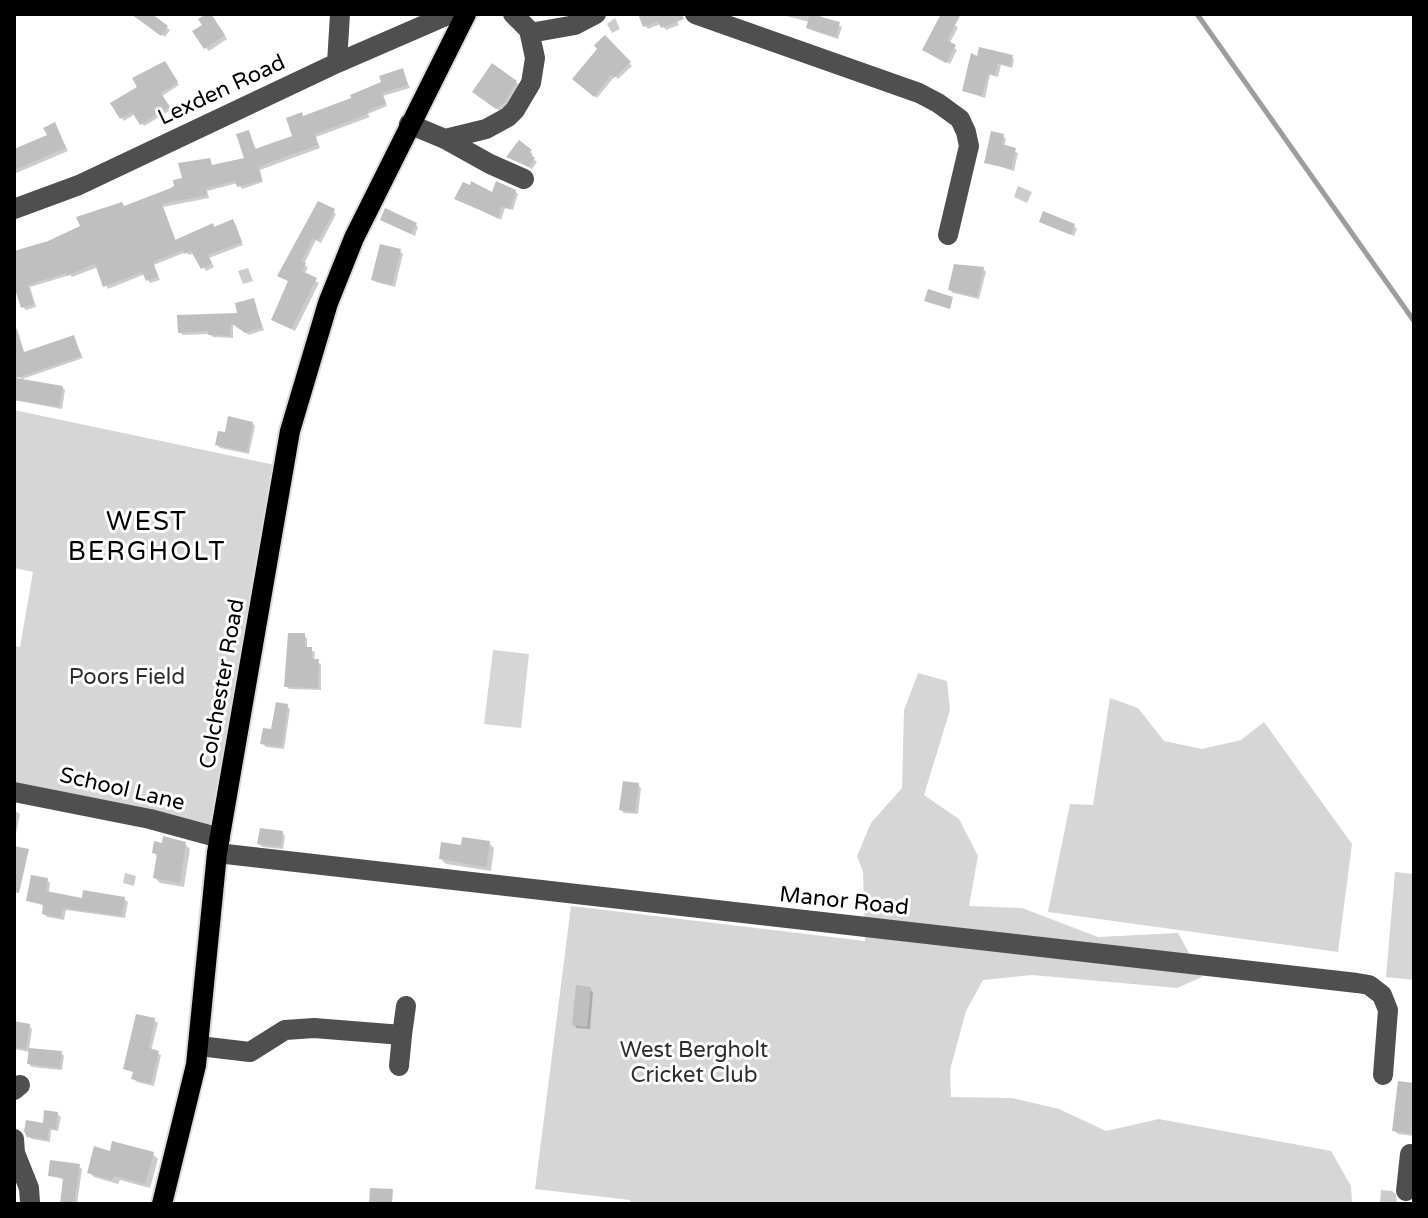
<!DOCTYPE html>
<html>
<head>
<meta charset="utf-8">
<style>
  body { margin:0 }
  #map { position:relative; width:1428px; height:1218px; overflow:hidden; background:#fff; font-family:"Varela Round",sans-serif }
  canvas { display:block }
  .frame { position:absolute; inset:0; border:16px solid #000; pointer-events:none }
</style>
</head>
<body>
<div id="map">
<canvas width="1428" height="1218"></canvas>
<div class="frame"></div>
</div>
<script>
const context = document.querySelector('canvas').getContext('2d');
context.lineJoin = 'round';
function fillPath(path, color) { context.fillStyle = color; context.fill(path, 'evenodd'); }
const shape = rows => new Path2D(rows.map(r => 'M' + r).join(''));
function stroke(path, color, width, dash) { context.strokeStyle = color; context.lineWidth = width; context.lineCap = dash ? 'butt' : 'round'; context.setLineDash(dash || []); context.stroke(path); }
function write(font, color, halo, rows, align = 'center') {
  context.font = font + ' "Varela Round",sans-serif'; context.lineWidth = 6; context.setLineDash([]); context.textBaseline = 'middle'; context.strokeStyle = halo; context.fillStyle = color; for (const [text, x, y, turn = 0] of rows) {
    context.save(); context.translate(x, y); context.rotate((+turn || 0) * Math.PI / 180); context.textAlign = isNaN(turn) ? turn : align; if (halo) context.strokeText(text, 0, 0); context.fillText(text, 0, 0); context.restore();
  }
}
fillPath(shape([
  [14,410,275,465,213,830,14,786,14,646,20,647,33,572,14,568],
  [493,650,529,654,521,728,484,724],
  [918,673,947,681,950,710,924,795,959,819,978,856,969,906,1022,908,1098,937,1178,933,1202,977,1177,988,1032,975,983,980,966,1011,950,1070,951,1097,1012,1098,1059,1109,1106,1131,1159,1119,1331,1151,1351,1186,1352,1204,630,1204,630,1200,535,1189,571,906,865,941,863,872,857,856,871,823,902,788,904,710],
  [1110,698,1138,708,1164,741,1202,749,1241,740,1264,722,1352,844,1338,952,1048,912,1070,804,1093,805],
  [1395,872,1414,874,1414,980,1386,977]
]), '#d6d6d6');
fillPath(shape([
  [143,14,148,14,170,30,165,37,143,21],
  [643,14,674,14,679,25,666,30,661,24,648,29,645,26],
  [779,14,819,14,823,19,842,27,838,39,811,30,808,27,809,22],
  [213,17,227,39,209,51,206,48],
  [615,18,620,29,612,33,607,24],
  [955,25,958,28,949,44,957,50,950,64,928,52],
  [605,38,632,66,618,79,615,76,597,98,575,79,600,48],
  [973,56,1012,57,1014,60,1012,68,1001,65,998,77,990,75,985,98,964,91],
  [167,66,179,85,162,96,171,110,144,126,135,114,124,121,113,104],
  [402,71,410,88,383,96,387,106,368,114,370,117,316,137,320,148,260,170,263,182,242,189,238,183,207,191,209,198,163,207,176,241,213,226,215,228,233,222,236,225,243,245,209,258,214,267,206,271,195,253,189,255,186,252,154,265,160,280,150,283,145,274,108,289,98,267,72,277,70,275,30,287,36,307,26,310,23,307,16,287,14,288,14,256,172,190,209,160,213,167,246,159,248,132,257,151,294,137,304,117,354,99],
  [516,82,519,85,507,105,500,111,477,95],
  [57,128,68,151,14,174,14,150,49,136],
  [1003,136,1006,139,1004,147,1018,153,1014,171,986,162],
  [519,143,533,154,531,157,537,162,532,169,509,157],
  [1018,186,1032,192,1027,203,1014,197],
  [515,191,518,194,513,210,505,208,501,220,457,199],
  [333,211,336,214,321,243,316,240,304,264,308,268,304,274,319,283,295,331,277,322,290,282,282,278],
  [1041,221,1074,226,1077,229,1074,236],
  [386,222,415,224,418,227,415,236],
  [400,251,403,254,395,287,376,282,373,279],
  [248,268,253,281,243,284,238,271],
  [983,269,986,272,979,299,953,293,950,290],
  [253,300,264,330,249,335,233,324,233,338,213,337,210,334,183,335,180,332,240,315],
  [74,338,83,358,22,379,19,377,14,352,22,350,26,354],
  [62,387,65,390,62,409,14,400,14,392],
  [252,423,255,426,249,454,220,448,217,445,227,435],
  [304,635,307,639,307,649,315,652,314,661,321,664,321,690,289,689,286,686],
  [287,706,290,709,284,749,266,747,263,744],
  [638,785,641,788,638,814,624,813,621,810],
  [14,810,20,814,15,839,14,839],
  [282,833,285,836,283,849,262,847,259,844],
  [489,843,494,848,491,871,446,864,441,859,463,848],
  [185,844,190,849,184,887,160,883,155,878,158,857,154,853],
  [125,873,136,876,134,886,123,883],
  [47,880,50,883,49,893,83,900,124,899,128,902,125,918,66,910,64,920,47,917,44,914,45,906,28,901],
  [590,989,593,992,590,1029,577,1028,574,1025],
  [154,1020,158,1023,151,1051,161,1055,154,1086,137,1082,134,1079,135,1073,125,1068],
  [14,1025,29,1026,32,1029,29,1050,61,1053,64,1056,62,1070,32,1067,29,1064,30,1052,14,1049],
  [1414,1085,1414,1136,1398,1134,1395,1131],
  [57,1114,61,1117,58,1131,51,1130,50,1142,32,1139,28,1136],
  [111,1153,153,1154,158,1159,150,1188,120,1180,118,1184,94,1177,89,1172],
  [79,1166,82,1169,77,1204,62,1204,65,1180,50,1175],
  [1381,1190,1392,1191,1396,1194,1397,1204,1380,1204]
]), '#0003');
stroke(shape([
  [1197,14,1414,321]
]), '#9d9d9d', 5);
fillPath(shape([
  [131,14,152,14,168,26,161,36],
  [206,14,211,14,225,35,204,49,192,31,202,25,198,19],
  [638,14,682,14,684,19,661,28,658,21,643,27],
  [810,14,840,22,836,37,806,28],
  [941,14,961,14,947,40,956,45,946,63,922,50],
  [605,35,631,62,614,78,611,75,594,97,572,79,597,49,594,45],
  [979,47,1013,55,1010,66,998,63,995,75,988,73,982,96,962,91,971,53,977,56],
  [165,61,178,82,161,93,170,107,140,125,132,112,120,119,110,103,137,87,132,78],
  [492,63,517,81,505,102,496,109,472,92],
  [403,68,408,85,382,93,386,103,367,111,368,114,315,134,318,145,258,167,262,180,237,187,235,181,206,188,207,195,162,204,175,240,213,223,214,227,233,219,242,242,208,255,212,263,201,269,191,251,184,254,183,250,153,262,158,277,146,281,142,272,103,287,95,264,67,276,66,273,28,285,34,304,21,308,14,286,14,251,48,241,80,226,76,217,122,202,124,206,171,188,174,186,173,180,182,178,178,163,210,158,212,165,244,158,236,134,249,130,255,149,292,136,286,118,302,112,303,116,351,98,350,95,381,82,379,76],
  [55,122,66,148,14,170,14,149,47,135,43,128],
  [991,131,1004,134,1002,144,1016,148,1011,169,984,163],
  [519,140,532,150,529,153,535,158,529,167,506,157],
  [471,181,492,192,496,181,516,190,510,209,502,206,498,218,454,199,463,182,470,185],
  [318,201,335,209,318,241,313,238,301,261,306,263,302,271,317,278,291,329,271,320,288,281,277,276],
  [385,208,417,223,411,234,380,220],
  [1043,211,1075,224,1071,235,1039,222],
  [380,244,401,249,392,285,371,280],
  [954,264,984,267,977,297,948,290],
  [928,289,953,297,950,309,924,301],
  [254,298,262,327,245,333,231,323,230,336,208,335,208,331,178,333,177,315,237,313,235,303],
  [14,329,17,329,24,352,74,335,81,356,16,378,63,386,59,407,14,400],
  [228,416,253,422,247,452,215,445,218,431,225,432],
  [288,633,305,633,305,647,312,647,312,659,319,659,318,688,284,687],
  [276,702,288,704,282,747,260,744,263,728,271,729],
  [623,781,639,783,635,812,619,810],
  [260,828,283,831,281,847,257,844],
  [163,836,186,842,180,883,153,878,157,854,152,853,154,841,162,843],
  [462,837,490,841,486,867,439,859,441,842,461,845],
  [14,846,29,849,19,893,14,892],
  [31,875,48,878,46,891,82,898,83,890,125,897,122,916,63,908,61,918,42,914,43,904,26,901],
  [576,985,591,987,587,1027,572,1025],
  [136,1014,155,1018,149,1048,159,1051,151,1084,131,1079,133,1072,123,1069],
  [14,1021,30,1024,26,1049,14,1047],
  [29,1048,62,1051,60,1068,27,1064],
  [1398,1081,1414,1083,1414,1134,1392,1131],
  [44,1110,58,1112,56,1129,49,1128,47,1140,27,1137,24,1131,26,1120,43,1123],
  [112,1141,154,1152,145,1184,114,1176,112,1180,87,1173,94,1146,110,1151],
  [50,1160,80,1164,74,1204,60,1204,63,1178,48,1176],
  [370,1188,393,1189,392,1204,369,1204]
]), '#bfbfbf');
const major = shape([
  [162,1204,196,1065,217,853,290,431,328,303,354,238,466,14]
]);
stroke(major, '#dbdbdb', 24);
stroke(shape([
  [695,14,919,93,938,103,960,119,966,132,969,146,948,235],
  [530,33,575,25,596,14],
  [337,63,340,14],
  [409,124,445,139,486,129,508,117,515,110,531,83,535,58,529,30,513,14],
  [445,139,490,164,524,179],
  [14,209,79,185,337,63,450,14],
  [14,792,150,819,220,838],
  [217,853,1357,983,1369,985,1382,995,1388,1010,1383,1075],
  [199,1046,250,1052,285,1030,314,1028,402,1035,406,1006],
  [399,1066,402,1035],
  [14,1090,20,1085],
  [14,1139,15,1153,29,1188,30,1202],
  [1406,1191,1410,1154]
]), '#4f4f4f', 20);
stroke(major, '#000', 20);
write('22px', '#000', '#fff', [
  ["Lexden Road",222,91,-25],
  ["Colchester Road",223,684,-80],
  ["School Lane",122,790,13],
  ["Manor Road",844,902,6]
]);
write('22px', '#2d2d2d', '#fff', [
  ["Poors Field",127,678],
  ["West Bergholt",694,1051],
  ["Cricket Club",694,1076]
]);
context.letterSpacing = '2px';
write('26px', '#000', '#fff', [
  ["WEST",147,523],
  ["BERGHOLT",147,553]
]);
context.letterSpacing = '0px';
</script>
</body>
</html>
